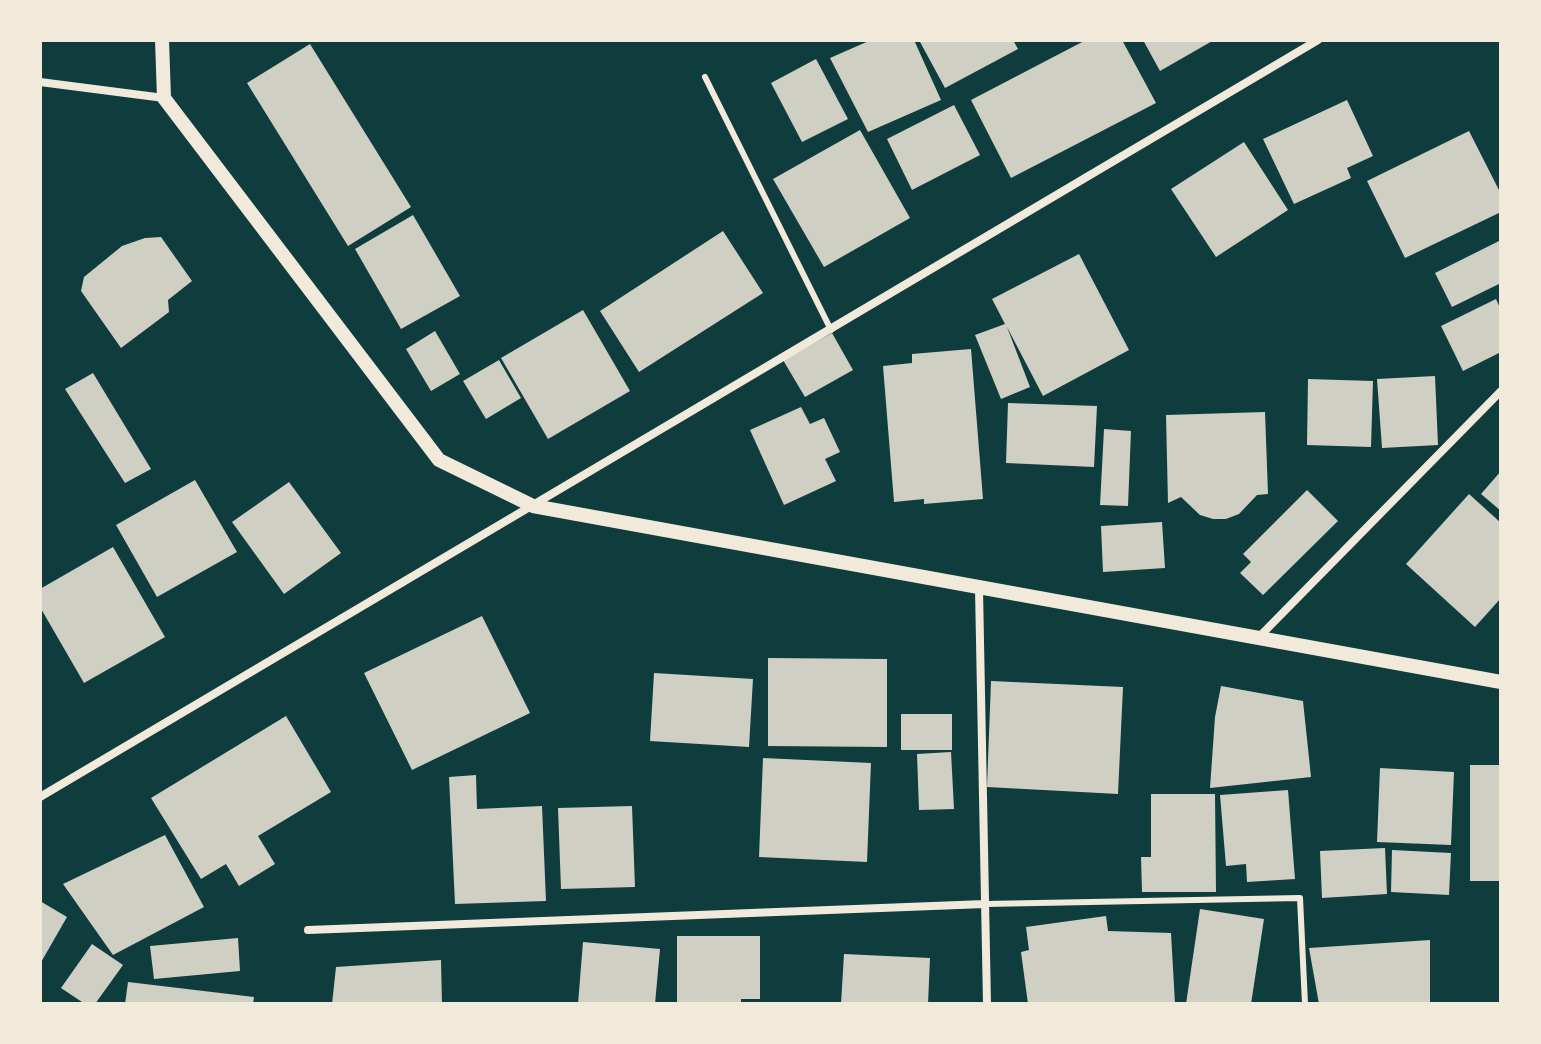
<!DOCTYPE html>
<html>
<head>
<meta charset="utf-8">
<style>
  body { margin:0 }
  #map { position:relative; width:1541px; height:1044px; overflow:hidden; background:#0f3d3e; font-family:"Open Sans",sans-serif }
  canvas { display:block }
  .frame { position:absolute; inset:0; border:42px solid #f1e9da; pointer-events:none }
</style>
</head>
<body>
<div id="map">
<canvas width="1541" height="1044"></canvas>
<div class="frame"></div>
</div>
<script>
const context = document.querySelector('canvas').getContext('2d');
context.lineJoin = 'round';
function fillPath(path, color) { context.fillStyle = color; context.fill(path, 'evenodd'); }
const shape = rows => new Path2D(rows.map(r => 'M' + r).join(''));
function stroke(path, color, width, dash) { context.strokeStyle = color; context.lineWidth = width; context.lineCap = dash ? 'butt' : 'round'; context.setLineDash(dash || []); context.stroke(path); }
fillPath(shape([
  [871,40,914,40,941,100,868,132,830,58],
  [919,40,1013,40,1018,49,945,88],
  [1086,40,1122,40,1156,103,1011,178,971,100],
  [1143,40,1214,40,1160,71],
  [310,44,411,207,348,246,247,83],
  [816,59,848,119,802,142,771,83],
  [1347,100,1373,156,1347,168,1351,178,1294,204,1263,139],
  [954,105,980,155,912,190,887,139],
  [860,130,910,218,824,267,773,179],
  [1469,131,1501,194,1501,212,1405,258,1367,181],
  [1244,142,1288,210,1216,257,1171,189],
  [413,215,460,296,401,329,355,249],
  [723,231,763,293,639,372,600,311],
  [161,237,192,281,168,300,169,312,121,348,81,291,84,277,122,246,145,238],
  [1501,240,1501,283,1452,307,1435,273],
  [1079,254,1129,350,1043,396,1007,327,1030,387,1001,399,975,335,1005,324,992,299],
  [1496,299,1501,310,1501,352,1463,371,1441,326],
  [583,310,630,391,548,439,501,358],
  [435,331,460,374,431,391,406,349],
  [832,333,853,370,805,397,783,360],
  [971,349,983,499,924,504,924,499,894,502,883,366,912,363,912,354],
  [499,360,521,398,486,419,463,381],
  [93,373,151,469,125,483,65,389],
  [1435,376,1438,445,1382,448,1377,379],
  [1308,379,1373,381,1371,447,1307,445],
  [1008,403,1097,406,1094,467,1006,463],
  [801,407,810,424,824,418,840,452,825,459,836,481,784,505,750,430],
  [1265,412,1268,494,1257,495,1239,514,1226,519,1213,519,1200,515,1181,497,1168,503,1166,415],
  [1104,429,1131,431,1128,506,1100,505],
  [1501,471,1501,511,1481,494],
  [195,480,237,552,157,597,116,525],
  [289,482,341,553,284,594,232,522],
  [1307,490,1338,521,1263,595,1240,573,1251,562,1243,554],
  [1469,494,1501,523,1501,598,1475,627,1406,564],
  [1162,522,1165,568,1103,572,1101,526],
  [113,547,165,637,84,683,40,607,40,589],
  [482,616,530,713,412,770,364,673],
  [768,658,887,659,887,747,768,746],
  [654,673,753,679,749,747,650,741],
  [991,681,1123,687,1118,794,987,787],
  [1221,686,1303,701,1311,777,1210,788,1215,717],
  [901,714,952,714,952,750,901,750],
  [286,716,331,792,258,836,275,864,239,886,226,864,201,879,151,798],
  [951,752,954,809,919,810,917,754],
  [763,758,871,763,867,862,759,857],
  [1470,765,1501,765,1501,881,1470,881],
  [1380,768,1454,772,1451,845,1377,842],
  [476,775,477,809,542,806,546,901,455,904,449,777],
  [1288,790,1295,879,1247,882,1246,864,1226,866,1220,795],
  [1151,794,1215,794,1216,892,1142,892,1141,857,1151,857],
  [632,806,635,887,561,889,558,808],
  [165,835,204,907,113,955,63,884],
  [1385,848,1387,894,1322,898,1320,851],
  [1392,850,1451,853,1449,895,1391,892],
  [40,901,67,917,40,964],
  [1200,909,1264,919,1251,1004,1186,1004],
  [1106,916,1108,931,1171,933,1175,1004,1028,1004,1021,952,1029,950,1026,927],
  [677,936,760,936,760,999,741,999,741,1004,677,1004],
  [238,938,240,971,154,979,150,946],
  [1430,940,1430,1004,1319,1004,1309,948],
  [583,942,660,949,655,1004,578,1004],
  [92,944,123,965,95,1004,85,1004,61,988],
  [844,954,930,958,928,1004,841,1004],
  [441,960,442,1004,332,1004,336,967],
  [128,982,254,997,253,1004,125,1004]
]), '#cfcfc3');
stroke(shape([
  [705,77,831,330],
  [985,904,1300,898,1305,1004]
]), '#f1e9da', 6);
stroke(shape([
  [40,82,164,98],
  [979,589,987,1004],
  [1258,638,1501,391],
  [40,797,1318,40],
  [308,930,985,904]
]), '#f1e9da', 8);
stroke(shape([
  [162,40,164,98,439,460,533,506,1501,682]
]), '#f1e9da', 14);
</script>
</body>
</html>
